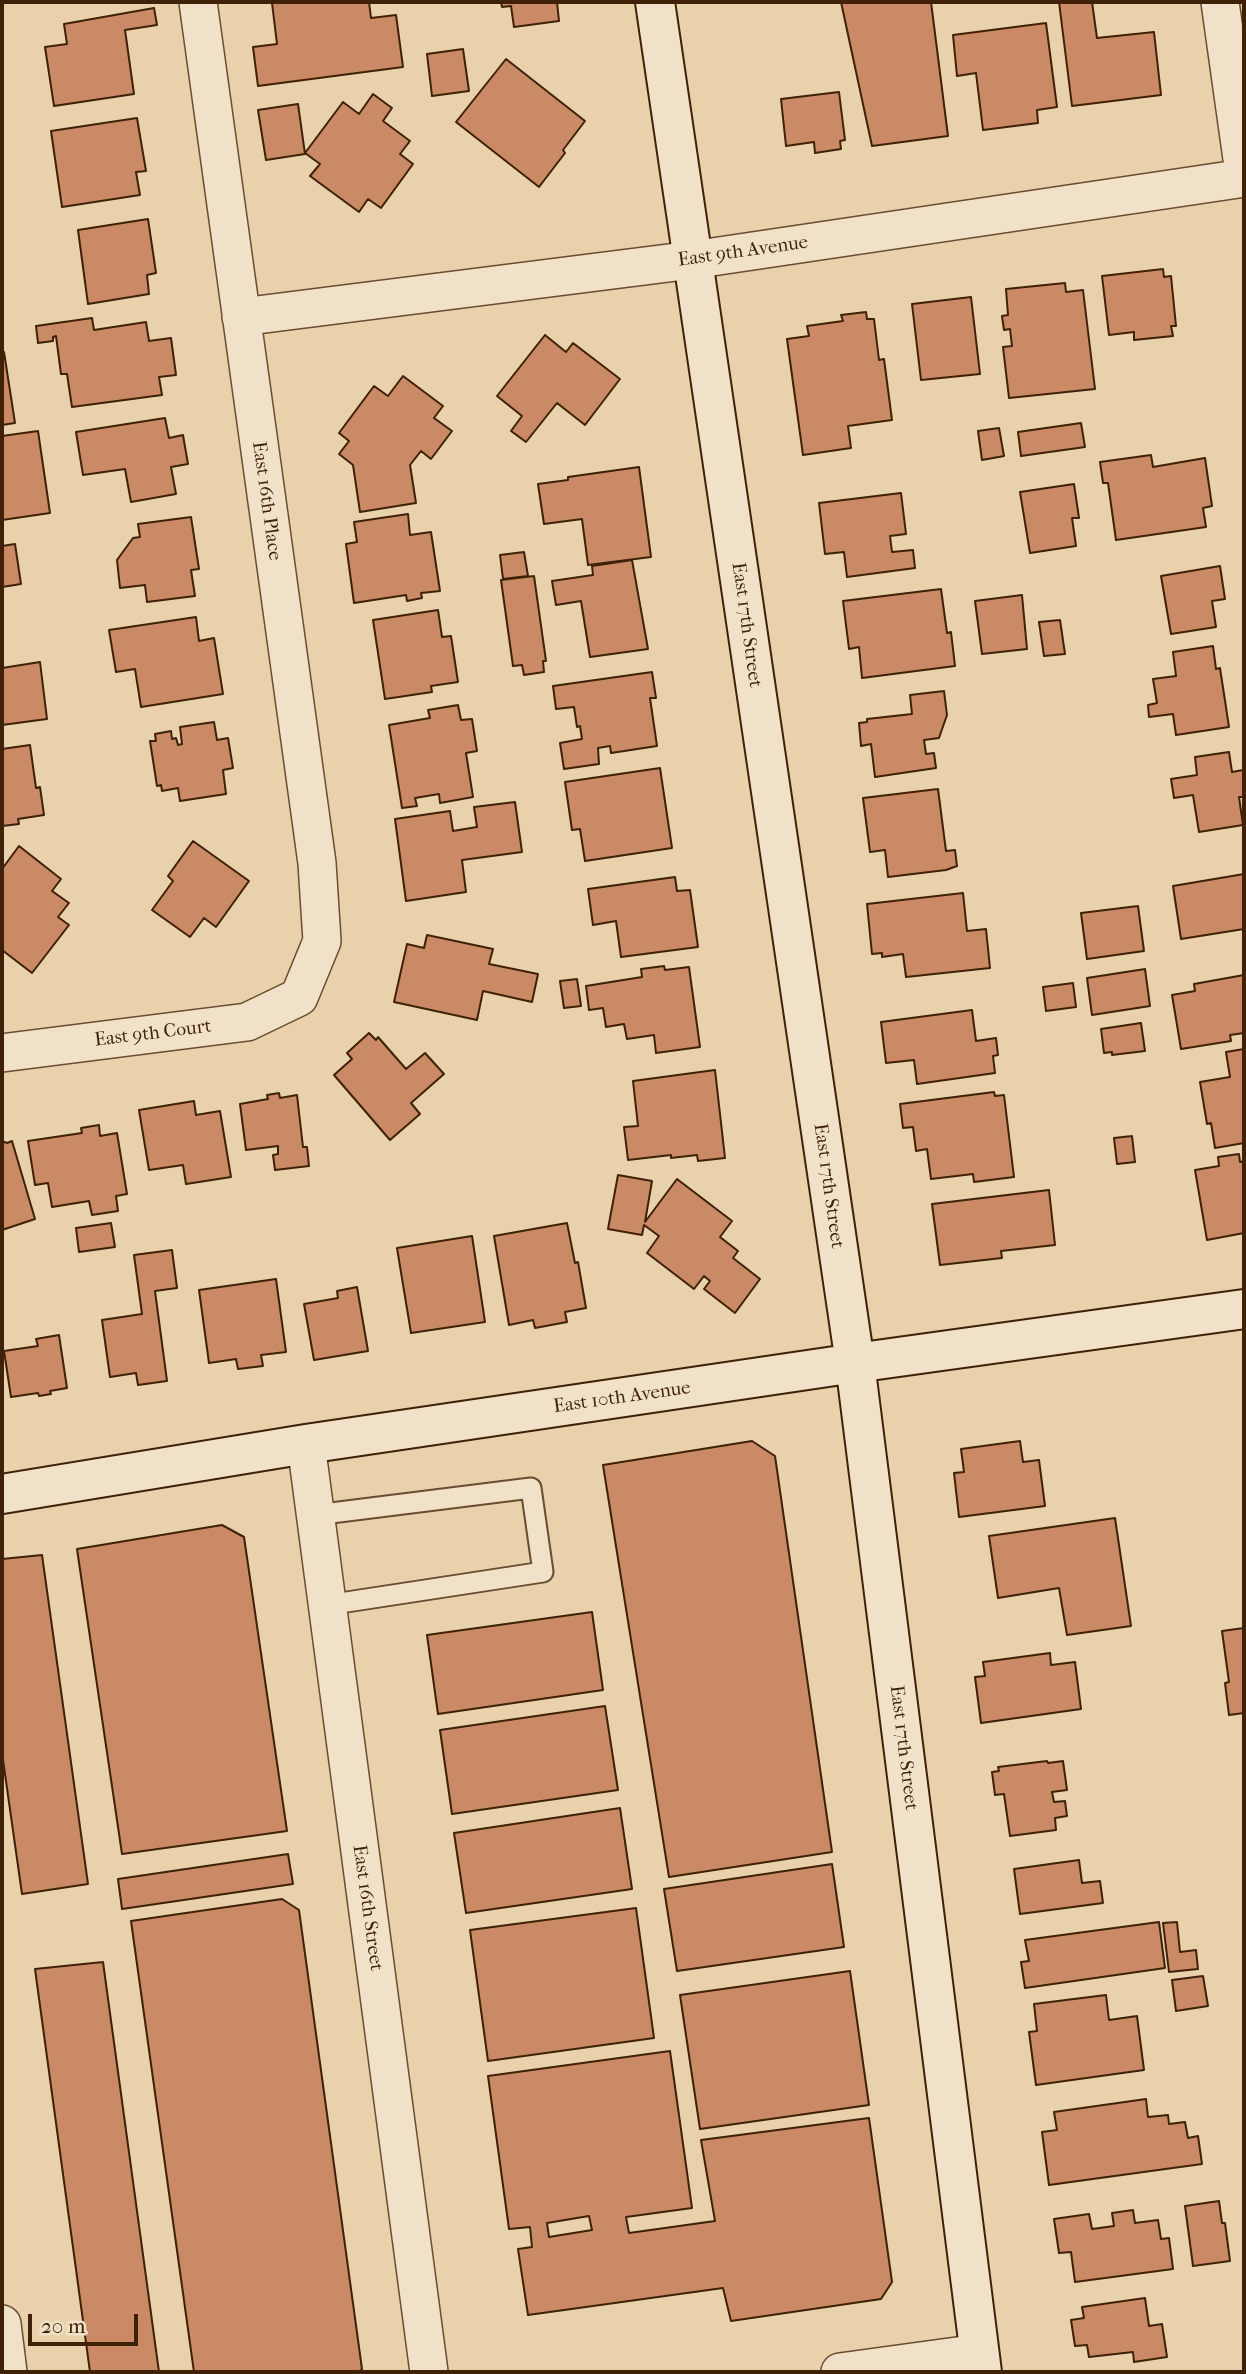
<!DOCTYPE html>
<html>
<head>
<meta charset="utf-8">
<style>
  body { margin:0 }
  #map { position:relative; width:1246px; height:2374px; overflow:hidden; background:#e8d1ab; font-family:"IM FELL French Canon",serif }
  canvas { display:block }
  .frame { position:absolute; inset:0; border:4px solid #3f2107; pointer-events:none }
  .scale { position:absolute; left:28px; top:2314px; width:110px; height:32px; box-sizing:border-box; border:4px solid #3f2107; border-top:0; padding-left:9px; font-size:21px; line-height:24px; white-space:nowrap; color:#3f2107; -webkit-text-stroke:5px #f0e1c8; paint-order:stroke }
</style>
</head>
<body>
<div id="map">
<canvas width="1246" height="2374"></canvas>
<div class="frame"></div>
<div class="scale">20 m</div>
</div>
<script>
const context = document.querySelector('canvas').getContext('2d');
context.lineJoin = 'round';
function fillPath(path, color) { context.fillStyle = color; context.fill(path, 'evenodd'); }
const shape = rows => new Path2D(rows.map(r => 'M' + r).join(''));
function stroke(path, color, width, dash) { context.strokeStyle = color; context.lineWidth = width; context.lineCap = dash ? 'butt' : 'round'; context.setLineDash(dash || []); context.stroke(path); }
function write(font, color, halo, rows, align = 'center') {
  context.font = font + ' "IM FELL French Canon",serif'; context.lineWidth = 6; context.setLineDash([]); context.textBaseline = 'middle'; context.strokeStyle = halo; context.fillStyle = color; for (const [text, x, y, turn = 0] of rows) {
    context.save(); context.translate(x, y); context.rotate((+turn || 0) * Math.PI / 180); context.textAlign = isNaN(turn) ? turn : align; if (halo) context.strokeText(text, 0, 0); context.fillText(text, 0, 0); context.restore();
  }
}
const building = shape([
  [283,2,369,2,371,18,396,15,403,67,258,86,253,47,277,44,272,3,283,2],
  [501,2,557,2,559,21,514,27,511,6,502,7,501,2],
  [841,2,931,2,948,136,872,146,841,2],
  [1059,2,1092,2,1097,38,1154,32,1161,95,1072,106,1059,2],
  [154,8,157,25,125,30,134,94,54,106,45,47,67,44,64,24,154,8],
  [1046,23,1057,107,1037,110,1038,123,983,130,976,73,957,76,953,35,1046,23],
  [463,49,469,91,432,96,427,54,463,49],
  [506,59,585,121,563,150,565,153,539,187,456,122,506,59],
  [839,92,845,140,840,141,841,149,815,153,814,142,786,146,781,99,839,92],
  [373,94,392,108,383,121,410,141,400,154,413,164,381,208,368,199,359,212,310,176,320,164,305,153,343,102,359,114,373,94],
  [298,104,305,154,266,160,258,110,298,104],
  [137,118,146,171,136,172,140,195,62,207,51,131,137,118],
  [148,219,156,273,147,275,149,294,88,304,78,230,148,219],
  [1163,269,1164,277,1171,276,1176,326,1171,326,1173,336,1134,340,1134,332,1109,335,1102,276,1163,269],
  [1065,283,1066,292,1083,290,1095,389,1009,398,1003,347,1012,346,1010,329,1004,330,1002,316,1008,315,1006,289,1065,283],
  [971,297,980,374,921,380,912,304,971,297],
  [866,312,867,319,874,319,879,360,884,359,892,420,848,426,851,448,803,455,787,339,809,336,807,326,843,321,841,315,866,312],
  [92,318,94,330,146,322,149,341,171,338,176,375,159,377,162,395,72,407,67,374,61,374,56,336,53,337,53,341,38,343,36,326,92,318],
  [545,335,566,352,573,343,620,379,585,425,557,403,526,442,511,431,522,416,497,396,545,335],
  [2,352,4,352,15,423,2,425,2,352],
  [403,376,443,406,434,418,452,431,431,459,421,451,410,465,416,503,360,512,353,465,339,454,349,441,339,433,374,386,388,396,403,376],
  [165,418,169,438,183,435,188,464,171,467,176,494,131,502,125,469,83,475,76,432,165,418],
  [1081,423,1085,447,1021,456,1018,432,1081,423],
  [999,428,1004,456,982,460,978,431,999,428],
  [38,431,50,513,2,520,2,436,38,431],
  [1151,455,1153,467,1205,458,1212,506,1203,508,1206,527,1116,540,1108,483,1103,483,1100,462,1151,455],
  [639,467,651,557,588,565,582,519,544,524,538,484,568,480,568,477,639,467],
  [1074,484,1079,518,1072,518,1076,546,1030,553,1020,492,1074,484],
  [901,493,906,534,890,536,892,552,913,550,915,568,847,577,844,552,825,554,819,503,901,493],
  [408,514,410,535,431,532,440,591,421,593,422,598,407,601,406,595,354,603,346,544,357,542,354,522,408,514],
  [191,517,199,569,191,570,195,596,147,602,145,585,120,588,117,560,133,538,140,537,138,524,191,517],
  [15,544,21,584,2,587,2,546,15,544],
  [524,552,528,576,503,579,500,555,524,552],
  [632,560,648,649,590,657,581,601,556,605,552,581,593,575,592,566,632,560],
  [1220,566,1225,599,1212,601,1216,627,1171,634,1161,576,1220,566],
  [534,576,546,661,543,661,544,672,524,675,522,665,513,666,501,580,534,576],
  [941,589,947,633,951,632,955,666,862,678,859,647,849,649,843,601,941,589],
  [1022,595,1027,649,982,654,975,601,1022,595],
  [438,610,442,637,451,636,458,682,431,686,432,692,385,699,373,620,438,610],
  [196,617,199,641,214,638,223,694,141,707,135,669,116,672,109,630,196,617],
  [1060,620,1065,654,1044,656,1039,622,1060,620],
  [1213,646,1216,669,1220,668,1229,727,1176,735,1173,714,1149,717,1148,705,1157,703,1153,679,1176,676,1173,652,1213,646],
  [40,662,47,719,2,725,2,668,40,662],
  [652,672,656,698,650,698,657,746,611,753,610,746,598,748,599,764,564,769,560,743,582,739,580,726,577,727,574,707,556,709,553,686,652,672],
  [944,691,947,715,939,738,924,740,926,754,934,753,936,768,875,777,871,744,861,746,859,723,867,722,867,719,912,714,910,695,944,691],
  [458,705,461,720,472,719,477,751,466,753,473,797,440,803,439,794,415,798,417,806,402,808,389,725,430,718,428,710,458,705],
  [214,722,217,740,228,738,233,768,223,770,226,794,180,801,178,788,162,791,161,785,157,786,150,741,156,741,155,734,171,731,172,739,176,738,178,745,182,744,180,727,214,722],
  [30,745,36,788,40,787,44,815,18,819,19,824,2,826,2,749,30,745],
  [1229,752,1232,772,1243,770,1244,797,1239,797,1243,825,1199,832,1193,795,1174,798,1171,779,1197,775,1195,757,1229,752],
  [660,768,672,848,585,861,580,829,572,830,565,782,660,768],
  [938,789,946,851,955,850,957,866,946,870,888,877,885,850,870,852,863,798,938,789],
  [515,802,522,852,462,860,466,892,406,901,395,819,450,811,453,831,477,827,474,807,515,802],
  [193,841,249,881,216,927,204,918,190,937,152,910,173,881,168,876,193,841],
  [19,846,61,879,52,891,69,903,58,917,69,925,32,973,2,950,2,869,19,846],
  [1244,874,1244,929,1181,939,1173,886,1244,874],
  [675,877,677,891,690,890,698,947,621,957,616,921,593,925,588,889,675,877],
  [963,893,967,931,986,929,990,968,906,977,903,954,882,957,882,953,872,954,867,904,963,893],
  [1138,906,1144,951,1087,959,1081,913,1138,906],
  [427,935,493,949,489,964,538,974,532,1002,483,991,477,1020,394,1002,407,944,424,948,427,935],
  [664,966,665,970,689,967,700,1047,656,1053,654,1035,627,1039,624,1024,606,1027,603,1008,589,1010,586,986,642,977,641,969,664,966],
  [1145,969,1150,1006,1092,1015,1087,978,1145,969],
  [1244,975,1244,1033,1230,1035,1231,1041,1181,1049,1172,995,1195,991,1194,984,1244,975],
  [577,979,581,1006,564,1008,560,981,577,979],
  [1073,983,1076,1007,1046,1011,1043,987,1073,983],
  [972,1010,976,1041,996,1038,998,1055,993,1056,995,1073,917,1084,914,1060,886,1063,881,1022,972,1010],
  [1141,1023,1145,1051,1112,1055,1112,1052,1104,1053,1101,1029,1141,1023],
  [369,1033,376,1040,378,1037,406,1069,425,1053,444,1074,411,1103,420,1114,390,1140,334,1075,352,1059,347,1053,369,1033],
  [1244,1049,1244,1143,1215,1148,1211,1123,1207,1124,1200,1082,1230,1077,1226,1052,1244,1049],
  [715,1070,725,1158,698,1161,697,1155,671,1158,671,1155,628,1160,624,1127,638,1126,633,1081,715,1070],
  [994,1092,995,1096,1004,1095,1014,1177,974,1182,973,1174,931,1179,927,1149,916,1151,913,1127,903,1128,900,1104,994,1092],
  [279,1093,280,1098,297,1095,303,1147,307,1147,309,1166,275,1170,273,1155,278,1154,278,1146,246,1150,240,1104,268,1099,267,1095,279,1093],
  [194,1101,196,1115,220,1111,231,1177,186,1184,183,1165,149,1170,139,1110,194,1101],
  [99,1125,100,1136,117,1133,127,1194,116,1196,118,1211,92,1215,89,1201,52,1207,48,1183,35,1185,28,1141,82,1133,81,1128,99,1125],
  [1132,1136,1135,1162,1117,1164,1114,1138,1132,1136],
  [2,1141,7,1143,12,1141,35,1219,2,1230,2,1141],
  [1239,1154,1240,1162,1244,1161,1244,1233,1207,1240,1195,1170,1219,1166,1218,1157,1239,1154],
  [618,1175,652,1181,645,1222,677,1179,732,1221,720,1237,738,1251,733,1258,760,1279,735,1313,704,1289,710,1281,704,1276,694,1289,647,1253,659,1236,644,1225,642,1235,608,1229,618,1175],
  [1049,1190,1055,1245,1001,1251,1002,1258,940,1265,932,1204,1049,1190],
  [111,1223,115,1247,79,1252,76,1228,111,1223],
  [567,1223,575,1263,578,1262,586,1308,565,1312,567,1322,535,1328,533,1320,509,1325,494,1236,567,1223],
  [472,1236,485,1322,411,1333,397,1248,472,1236],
  [172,1250,177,1288,155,1291,167,1381,138,1385,136,1373,110,1377,102,1320,142,1314,134,1255,172,1250],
  [276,1279,286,1352,261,1355,263,1366,238,1369,236,1359,209,1363,199,1290,276,1279],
  [357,1287,368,1351,314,1360,304,1304,338,1298,337,1291,357,1287],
  [59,1335,67,1388,50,1391,51,1394,39,1396,38,1393,11,1397,4,1351,38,1346,36,1339,59,1335],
  [752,1441,775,1456,832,1852,669,1877,603,1465,752,1441],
  [1020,1441,1023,1462,1039,1460,1045,1506,959,1517,954,1473,964,1472,961,1449,1020,1441],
  [1115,1518,1131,1626,1067,1635,1059,1588,998,1598,989,1536,1115,1518],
  [222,1525,244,1537,287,1831,122,1854,77,1549,222,1525],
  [42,1555,88,1884,22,1894,2,1753,2,1559,42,1555],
  [592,1612,603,1690,438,1714,427,1635,592,1612],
  [1244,1628,1244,1713,1229,1715,1225,1683,1229,1682,1222,1631,1244,1628],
  [1050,1653,1051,1665,1075,1662,1081,1709,981,1723,975,1677,985,1676,983,1662,1050,1653],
  [605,1706,618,1790,452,1814,440,1730,605,1706],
  [1047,1761,1048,1763,1063,1761,1067,1790,1052,1792,1054,1802,1065,1801,1067,1816,1055,1818,1056,1830,1010,1836,1004,1794,995,1795,992,1772,999,1771,998,1767,1047,1761],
  [620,1808,632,1889,466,1913,454,1833,620,1808],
  [288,1854,293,1884,122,1909,118,1879,288,1854],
  [1079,1860,1082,1883,1100,1881,1103,1903,1020,1914,1014,1869,1079,1860],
  [832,1864,844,1947,677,1971,664,1889,832,1864],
  [282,1899,299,1910,362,2369,359,2372,194,2372,131,1921,282,1899],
  [636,1908,654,2038,488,2061,470,1930,636,1908],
  [1159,1922,1165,1968,1025,1988,1021,1962,1029,1961,1025,1940,1159,1922],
  [1177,1922,1180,1952,1196,1950,1198,1969,1169,1972,1163,1923,1177,1922],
  [103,1962,159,2372,90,2372,35,1969,103,1962],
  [850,1971,869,2105,700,2129,680,1995,850,1971],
  [1203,1976,1208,2006,1176,2011,1172,1980,1203,1976],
  [1106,1995,1109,2020,1137,2016,1144,2070,1036,2085,1029,2032,1037,2031,1034,2004,1106,1995],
  [670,2051,692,2208,626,2217,629,2233,715,2221,701,2140,869,2118,892,2282,881,2299,731,2321,723,2288,528,2315,518,2249,532,2247,530,2227,509,2229,488,2076,670,2051],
  [589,2216,592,2230,549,2237,547,2223,589,2216],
  [1146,2099,1148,2117,1168,2115,1169,2124,1185,2122,1188,2138,1198,2136,1202,2164,1049,2185,1042,2132,1057,2130,1054,2112,1146,2099],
  [1219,2201,1222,2223,1225,2223,1230,2261,1193,2266,1185,2206,1219,2201],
  [1133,2210,1135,2223,1158,2220,1161,2239,1169,2238,1173,2269,1075,2282,1071,2252,1059,2253,1054,2219,1089,2214,1092,2229,1114,2226,1112,2213,1133,2210],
  [1145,2298,1149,2326,1162,2324,1167,2357,1134,2362,1133,2352,1089,2357,1087,2345,1075,2346,1071,2320,1084,2318,1082,2307,1145,2298]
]);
fillPath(building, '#ca8a66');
stroke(building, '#3f2107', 2);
const lane = shape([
  [315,1515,531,1488,543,1572,327,1605]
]);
const street = shape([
  [1220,2,1244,173],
  [241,317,692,260,1244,178],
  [2,1053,247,1022,299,997,322,941,317,863,198,2],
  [306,1444,429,2372],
  [2,2324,8,2372],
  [840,2372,979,2353]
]);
const secondary = shape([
  [655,2,855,1363,982,2372],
  [2,1494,306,1444,855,1363,1244,1309]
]);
stroke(lane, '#694d30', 23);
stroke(street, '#694d30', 40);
stroke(secondary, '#3f2107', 42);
stroke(lane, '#f0e1c8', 19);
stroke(street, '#f0e1c8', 37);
stroke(secondary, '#f0e1c8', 38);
write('19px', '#3f2107', '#f0e1c8', [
  ["East 9th Avenue",743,252,-8],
  ["East 16th Place",266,501,82],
  ["East 17th Street",746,625,82],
  ["East 9th Court",153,1034,-7],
  ["East 17th Street",828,1186,82],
  ["East 10th Avenue",622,1398,-8],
  ["East 17th Street",903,1748,83],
  ["East 16th Street",367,1908,82]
]);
</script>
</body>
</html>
